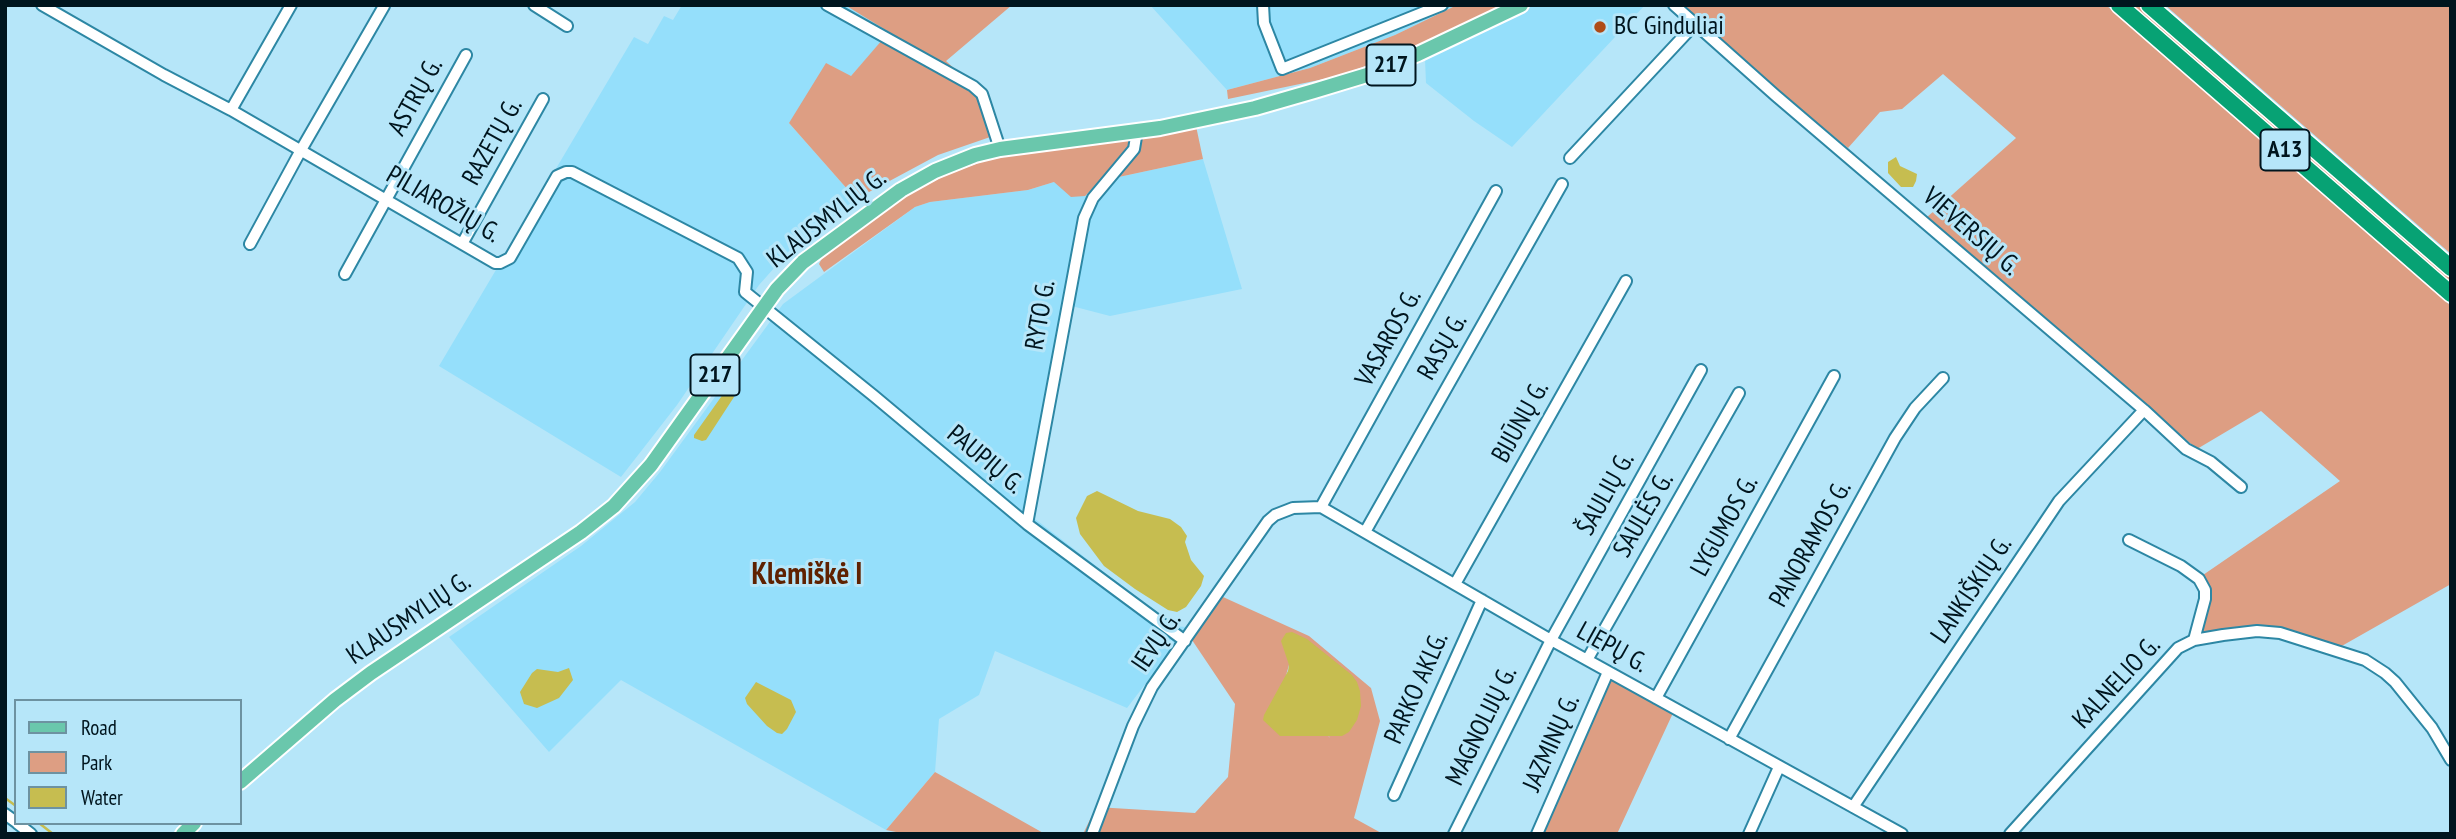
<!DOCTYPE html>
<html>
<head>
<meta charset="utf-8">
<style>
  body { margin:0 }
  #map { position:relative; width:2456px; height:839px; overflow:hidden; background:#b6e6f9; font-family:"PT Sans Narrow",sans-serif }
  canvas { display:block }
  .frame { position:absolute; inset:0; border:7px solid #00151e; pointer-events:none }
  .legend { position:absolute; left:14px; top:699px; width:228px; height:126px; box-sizing:border-box; background:#b6e6f9; border:2px solid #6d92a1; margin:0; padding:9px 12px; list-style:none; font-size:21px; color:#00151e }
  .legend li { display:flex; align-items:center; gap:14px; height:35px }
  .legend b { width:35px; border:2px solid #6d92a1 }
</style>
</head>
<body>
<div id="map">
<canvas width="2456" height="839"></canvas>
<div class="frame"></div>
<ul class="legend">
<li><b style="height:9px;background:#6ac7ac"></b>Road</li>
<li><b style="height:19px;background:#dd9e83"></b>Park</li>
<li><b style="height:19px;background:#c6bd50"></b>Water</li>
</ul>
</div>
<script>
const context = document.querySelector('canvas').getContext('2d');
context.lineJoin = 'round';
function fillPath(path, color) { context.fillStyle = color; context.fill(path, 'evenodd'); }
const shape = rows => new Path2D(rows.map(r => 'M' + r).join(''));
function stroke(path, color, width, dash) { context.strokeStyle = color; context.lineWidth = width; context.lineCap = dash ? 'butt' : 'round'; context.setLineDash(dash || []); context.stroke(path); }
function write(font, color, halo, rows, align = 'center') {
  context.font = font + ' "PT Sans Narrow",sans-serif'; context.lineWidth = 6; context.setLineDash([]); context.textBaseline = 'middle'; context.strokeStyle = halo; context.fillStyle = color; for (const [text, x, y, turn = 0] of rows) {
    context.save(); context.translate(x, y); context.rotate((+turn || 0) * Math.PI / 180); context.textAlign = isNaN(turn) ? turn : align; if (halo) context.strokeText(text, 0, 0); context.fillText(text, 0, 0); context.restore();
  }
}
fillPath(shape([
  [682,5,845,5,890,32,851,76,789,123,856,199,791,249,759,285,677,405,621,477,439,366,634,37,648,44,664,16,673,20],
  [1150,5,1457,5,1395,35,1310,68,1227,90],
  [1533,5,1645,5,1512,147,1474,121,1426,83,1425,59],
  [1203,159,1242,289,1110,316,1064,304,1026,512,1174,626,1185,627,1190,624,1199,629,1192,640,1160,665,1127,708,995,651,979,695,939,719,935,772,886,830,621,680,549,752,449,637,581,546,635,502,660,472,783,304,915,207,930,202,1028,190,1054,182,1100,181]
]), '#95dffb');
fillPath(shape([
  [845,5,1012,5,946,61,982,94,996,135,938,155,856,199,789,123,826,63,851,76,889,32],
  [1457,5,1503,5,1447,33,1343,75,1228,99,1227,90,1310,68,1395,35],
  [1678,5,2106,5,2451,306,2451,584,2340,647,2280,628,2252,626,2202,635,2198,634,2209,606,2210,588,2203,575,2340,481,2261,411,2197,449,1926,218,2016,138,1943,74,1902,109,1880,112,1848,148,1767,82],
  [2128,5,2139,5,2451,276,2451,286],
  [2165,5,2451,5,2451,254],
  [1196,126,1203,159,1100,181,1085,196,1071,197,1054,182,1028,190,930,202,915,207,824,272,819,264,823,256,906,196,948,174,970,166,990,159,1157,134],
  [1223,597,1309,636,1371,688,1380,721,1354,818,1383,834,1083,834,1096,807,1195,813,1228,777,1235,704,1192,640],
  [1289,665,1330,738,1285,679],
  [1611,680,1673,713,1617,834,1540,834],
  [935,772,1045,834,906,834,886,830]
]), '#dd9e83');
fillPath(shape([
  [1896,157,1900,166,1917,174,1916,181,1913,187,1901,187,1888,173,1888,162],
  [726,390,731,391,734,397,706,440,702,441,694,438,694,435],
  [1097,491,1138,511,1170,519,1181,527,1187,536,1185,542,1191,560,1204,576,1201,586,1186,607,1177,612,1168,610,1135,589,1104,566,1080,534,1076,518,1087,496],
  [1292,632,1307,639,1352,675,1357,682,1360,691,1361,706,1357,720,1349,732,1342,736,1280,736,1263,720,1264,715,1288,671,1289,665,1281,641,1286,633],
  [569,668,573,680,559,698,537,708,524,704,520,692,532,673,537,669,558,672],
  [756,682,791,700,796,712,787,729,782,734,777,733,767,726,747,704,745,698]
]), '#c6bd50');
stroke(shape([
  [5,798,16,806],
  [39,823,53,834]
]), '#c6bd50', 2.5);
const minor = shape([
  [42,5,164,75,231,110,495,263,500,263,510,258,557,176,566,172,572,172,738,258,747,272,745,292,874,396,1027,524,1185,641],
  [534,5,567,26],
  [827,5,973,86,982,94,985,103,1000,149],
  [1263,5,1264,23,1282,69,1442,5],
  [1674,5,1775,95,2144,410,2186,449,2211,462,2241,487],
  [231,110,291,5],
  [1570,158,1695,24],
  [250,244,301,150,384,6],
  [462,244,543,99],
  [345,274,466,55],
  [1321,507,1496,191],
  [1027,524,1084,218,1093,198,1134,149,1137,131],
  [1365,532,1562,184],
  [2129,540,2181,566,2199,579,2205,590,2205,599,2194,640],
  [1455,584,1626,281],
  [1587,660,1739,393],
  [1656,698,1834,376],
  [1729,739,1895,438,1915,408,1943,378],
  [1394,795,1482,600],
  [1853,807,2059,501,2144,410],
  [5,814,16,822],
  [17,823,31,834],
  [1092,834,1133,726,1152,687,1247,551,1268,521,1275,515,1293,508,1321,507,1551,640,1902,834],
  [1454,834,1551,640,1701,370],
  [1537,834,1608,672],
  [1749,834,1779,767],
  [2010,834,2178,648,2194,640,2223,635,2257,631,2280,633,2365,660,2385,673,2395,682,2432,728,2451,760]
]);
const major = shape([
  [240,782,335,700,371,673,581,532,614,506,651,465,777,289,803,262,901,190,935,171,975,155,1000,149,1160,128,1255,108,1314,91,1367,75,1418,54,1521,5],
  [183,834,194,823]
]);
const highway = shape([
  [2119,5,2451,294],
  [2149,5,2451,268]
]);
stroke(minor, '#2d87a4', 14);
stroke(major, '#fff', 18);
stroke(highway, '#fff', 19);
stroke(minor, '#fff', 10);
stroke(major, '#6ac7ac', 14);
stroke(highway, '#07a274', 16);
for (const [x, y, r, color] of [
  [1600,27,7,"#af4b16"]
]) { const dot = new Path2D(); dot.arc(x, y, r, 0, 2 * Math.PI); context.fillStyle = color; context.fill(dot); stroke(dot, '#b6e6f9', 2.5); }
for (const [x, y, w] of [
  [1391,65,49],
  [2285,150,49],
  [715,375,49]
]) { const box = new Path2D(); box.roundRect(x - w / 2, y - 20.5, w, 41, 5); context.fillStyle = '#b6e6f9'; context.fill(box); stroke(box, '#00151e', 2); }
write('bold 24px', '#00151e', null, [
  ["217",1391,65],
  ["A13",2285,150],
  ["217",715,375]
]);
write('26px', '#00151e', '#b6e6f9', [
  ["BC Ginduliai",1614,27]
], 'left');
write('26px', '#00151e', '#b6e6f9', [
  ["ASTRŲ G.",416,97,-61],
  ["RAZETŲ G.",493,142,-61],
  ["PILIAROŽIŲ G.",443,205,30],
  ["KLAUSMYLIŲ G.",827,219,-38],
  ["VIEVERSIŲ G.",1971,232,41],
  ["RYTO G.",1041,315,-80],
  ["VASAROS G.",1389,338,-61],
  ["RASŲ G.",1443,347,-60],
  ["BIJŪNŲ G.",1521,422,-61],
  ["PAUPIŲ G.",985,460,40],
  ["ŠAULIŲ G.",1606,494,-61],
  ["SAULĖS G.",1644,515,-60],
  ["LYGUMOS G.",1725,526,-61],
  ["PANORAMOS G.",1811,544,-61],
  ["LANKIŠKIŲ G.",1972,590,-56],
  ["KLAUSMYLIŲ G.",409,619,-34],
  ["IEVŲ G.",1157,642,-56],
  ["LIEPŲ G.",1612,648,29],
  ["KALNELIO G.",2117,683,-47],
  ["PARKO AKLG.",1417,688,-66],
  ["MAGNOLIJŲ G.",1482,726,-64],
  ["JAZMINŲ G.",1552,743,-66]
]);
write('bold 30px', '#5f2100', '#b6e6f9', [
  ["Klemiškė I",807,575]
]);
</script>
</body>
</html>
